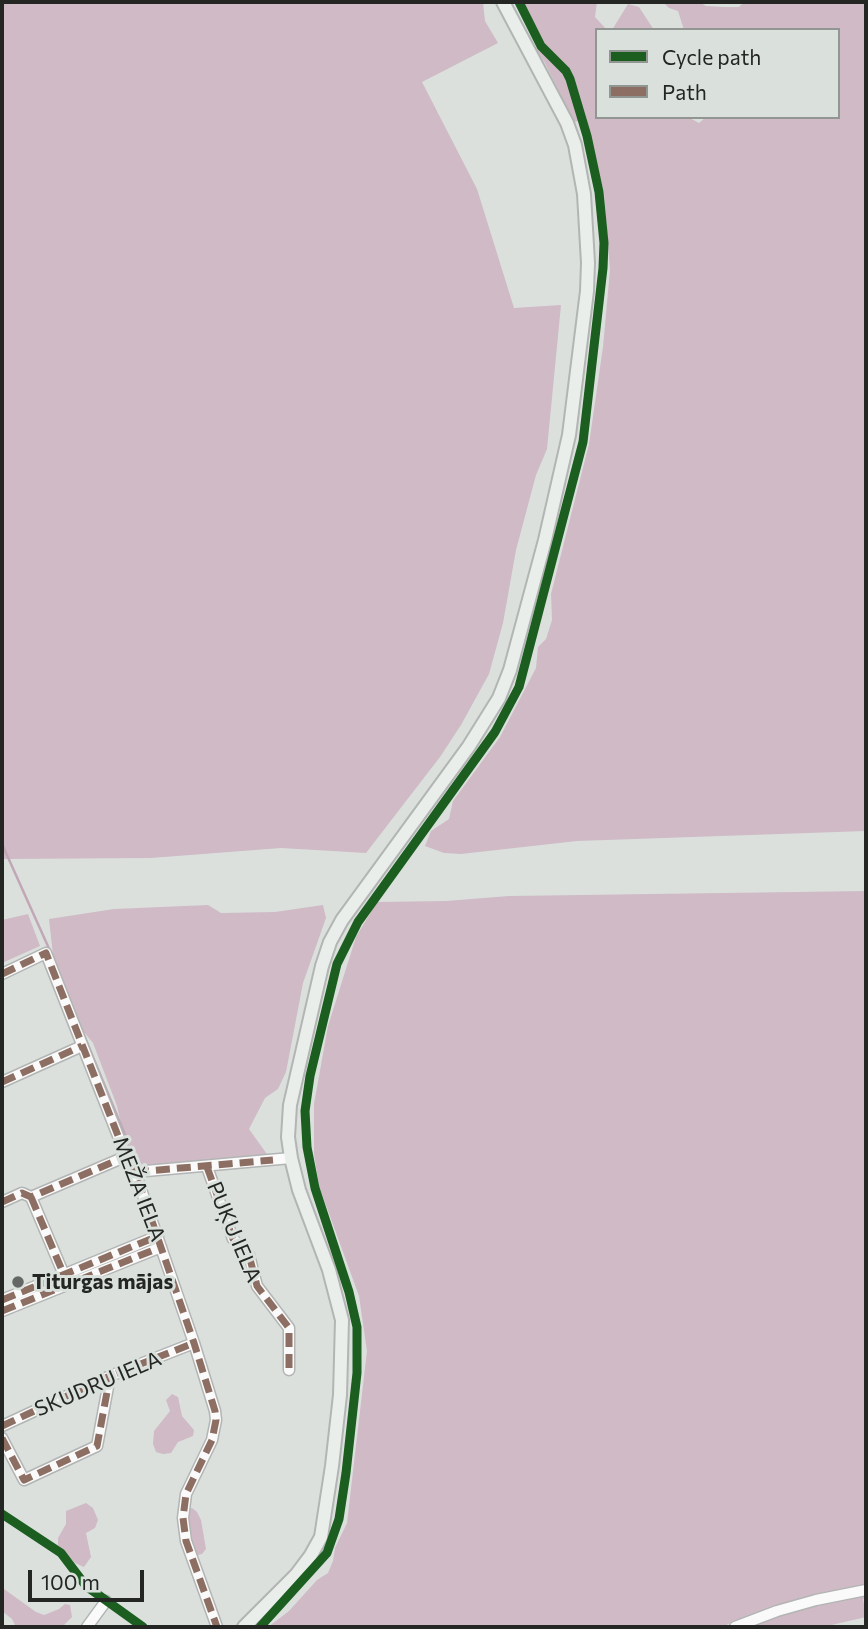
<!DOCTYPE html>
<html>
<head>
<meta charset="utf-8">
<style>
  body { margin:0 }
  #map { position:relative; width:868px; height:1629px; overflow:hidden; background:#dbe0dd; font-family:Commissioner,sans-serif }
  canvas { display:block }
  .frame { position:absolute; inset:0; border:4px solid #242624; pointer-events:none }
  .legend { position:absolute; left:595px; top:28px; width:245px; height:91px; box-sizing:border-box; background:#dae1dc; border:2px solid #919692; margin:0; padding:9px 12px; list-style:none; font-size:21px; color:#242624 }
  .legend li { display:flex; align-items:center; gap:14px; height:35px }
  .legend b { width:35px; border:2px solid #919692 }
  .scale { position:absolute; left:28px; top:1570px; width:116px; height:32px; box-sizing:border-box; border:4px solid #242624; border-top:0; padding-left:9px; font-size:21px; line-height:24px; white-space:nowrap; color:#242624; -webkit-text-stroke:5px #dae1dc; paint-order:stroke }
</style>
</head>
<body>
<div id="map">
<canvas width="868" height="1629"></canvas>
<div class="frame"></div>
<ul class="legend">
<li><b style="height:9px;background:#1b5e20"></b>Cycle path</li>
<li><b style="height:9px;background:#8d6e63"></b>Path</li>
</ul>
<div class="scale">100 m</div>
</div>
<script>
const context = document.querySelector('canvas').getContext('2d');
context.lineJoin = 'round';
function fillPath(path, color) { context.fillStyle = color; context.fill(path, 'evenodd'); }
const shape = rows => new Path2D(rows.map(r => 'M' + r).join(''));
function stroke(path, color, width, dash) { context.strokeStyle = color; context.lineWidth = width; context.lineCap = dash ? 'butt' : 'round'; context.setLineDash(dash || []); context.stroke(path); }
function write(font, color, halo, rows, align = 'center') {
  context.font = font + ' Commissioner,sans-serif'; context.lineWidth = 6; context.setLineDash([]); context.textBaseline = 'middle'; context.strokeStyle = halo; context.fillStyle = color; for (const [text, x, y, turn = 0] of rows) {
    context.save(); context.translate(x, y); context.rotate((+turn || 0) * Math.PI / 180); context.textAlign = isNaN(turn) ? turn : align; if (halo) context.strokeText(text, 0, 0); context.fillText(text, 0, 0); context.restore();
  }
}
fillPath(shape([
  [2,2,483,2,485,21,498,43,422,82,477,189,514,308,561,305,547,449,536,475,516,550,503,623,489,674,461,725,440,757,366,853,281,848,151,858,2,859],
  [522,2,597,2,595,17,607,30,597,30,597,117,688,117,699,123,706,117,838,117,838,30,684,30,678,11,669,8,663,2,699,2,706,6,724,7,739,7,744,2,866,2,866,831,577,841,461,854,444,853,425,846,431,831,449,819,453,801,500,737,536,668,538,647,546,639,552,620,551,594,589,444,603,347,610,270,604,193,586,119,574,122,545,63,536,49,541,40,529,20],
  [628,4,639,7,654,30,612,30],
  [866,891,866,1598,863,1599,866,1617,823,1627,737,1627,732,1622,723,1627,268,1627,289,1611,317,1580,328,1573,333,1561,335,1548,347,1523,367,1351,359,1296,319,1186,314,1154,314,1104,328,1026,356,937,377,902,446,901,509,896],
  [208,905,221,913,275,912,323,905,326,918,303,983,286,1072,278,1089,265,1098,249,1129,269,1157,153,1165,135,1164,124,1137,117,1106,93,1043,84,1032,53,955,49,919,114,909],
  [28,914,40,946,2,963,2,920],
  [172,1394,178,1397,182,1416,194,1430,193,1436,178,1442,171,1453,163,1454,156,1452,153,1444,154,1431,170,1411,166,1400],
  [86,1503,93,1508,98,1520,95,1528,86,1533,91,1557,84,1567,75,1563,58,1545,58,1538,66,1524,66,1511],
  [192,1508,197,1512,201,1520,206,1549,202,1554,194,1556,186,1510],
  [4,1589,36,1612,44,1615,59,1609,65,1604,70,1605,72,1617,62,1627,16,1627,12,1619,2,1611,2,1590]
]), '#cfbac6');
stroke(shape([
  [2,844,51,953],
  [58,972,128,1142]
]), '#c2a7b7', 2.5);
const street = shape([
  [2,974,46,953,124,1151,135,1172,194,1343,215,1411,216,1420,212,1440,186,1494,183,1518,186,1541,217,1627],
  [2,1082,82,1046],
  [207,1167,233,1239,249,1255,257,1286,289,1328,289,1370],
  [135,1172,291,1158],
  [31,1197,64,1275],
  [2,1202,22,1193,31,1197,127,1156],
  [2,1300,158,1236],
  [2,1311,161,1247],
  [2,1426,110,1376,194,1343],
  [2,1438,24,1480,97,1446,110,1376],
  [87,1627,106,1601],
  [735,1627,777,1611,816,1600,866,1590]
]);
const secondary = shape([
  [244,1627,296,1575,311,1555,321,1537,332,1466,340,1395,342,1320,329,1270,299,1190,291,1158,288,1137,290,1105,322,966,330,942,342,920,469,746,499,698,510,670,545,540,569,435,587,291,588,263,584,194,575,145,567,123,503,2]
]);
stroke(street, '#b2b5b3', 13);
stroke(secondary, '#b2b5b3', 16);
stroke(street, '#fafafa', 10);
stroke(secondary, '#eaeeeb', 12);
stroke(shape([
  [2,974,46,953,124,1151,135,1172,194,1343,215,1411,216,1420,212,1440,186,1494,183,1518,186,1541,217,1627],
  [2,1082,82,1046],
  [207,1167,233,1239,249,1255,257,1286,289,1328,289,1370],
  [135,1172,273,1160],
  [31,1197,64,1275],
  [2,1202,22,1193,31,1197,127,1156],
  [2,1300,158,1236],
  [2,1311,161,1247],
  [2,1426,110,1376,194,1343],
  [2,1438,24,1480,97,1446,110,1376]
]), '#8d6e63', 7, [14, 7]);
stroke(shape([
  [2,1514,61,1553,86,1586,143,1627],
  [260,1627,327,1553,339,1519,346,1473,357,1373,357,1327,349,1292,315,1188,307,1147,305,1111,310,1076,337,964,358,922,495,732,519,687,583,442,603,268,604,243,599,192,587,136,570,79,566,71,541,46,519,2]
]), '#1b5e20', 9);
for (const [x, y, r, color] of [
  [18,1282,7,"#646765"]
]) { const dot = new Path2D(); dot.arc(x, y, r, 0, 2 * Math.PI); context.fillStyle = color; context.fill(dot); stroke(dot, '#dae1dc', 2.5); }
write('21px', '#242624', '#dae1dc', [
  ["MEŽA IELA",139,1189,69],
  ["PUĶU IELA",234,1232,67],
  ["SKUDRU IELA",98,1384,-23]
]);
write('bold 21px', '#242624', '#dae1dc', [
  ["Titurgas mājas",32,1282]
], 'left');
</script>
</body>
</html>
